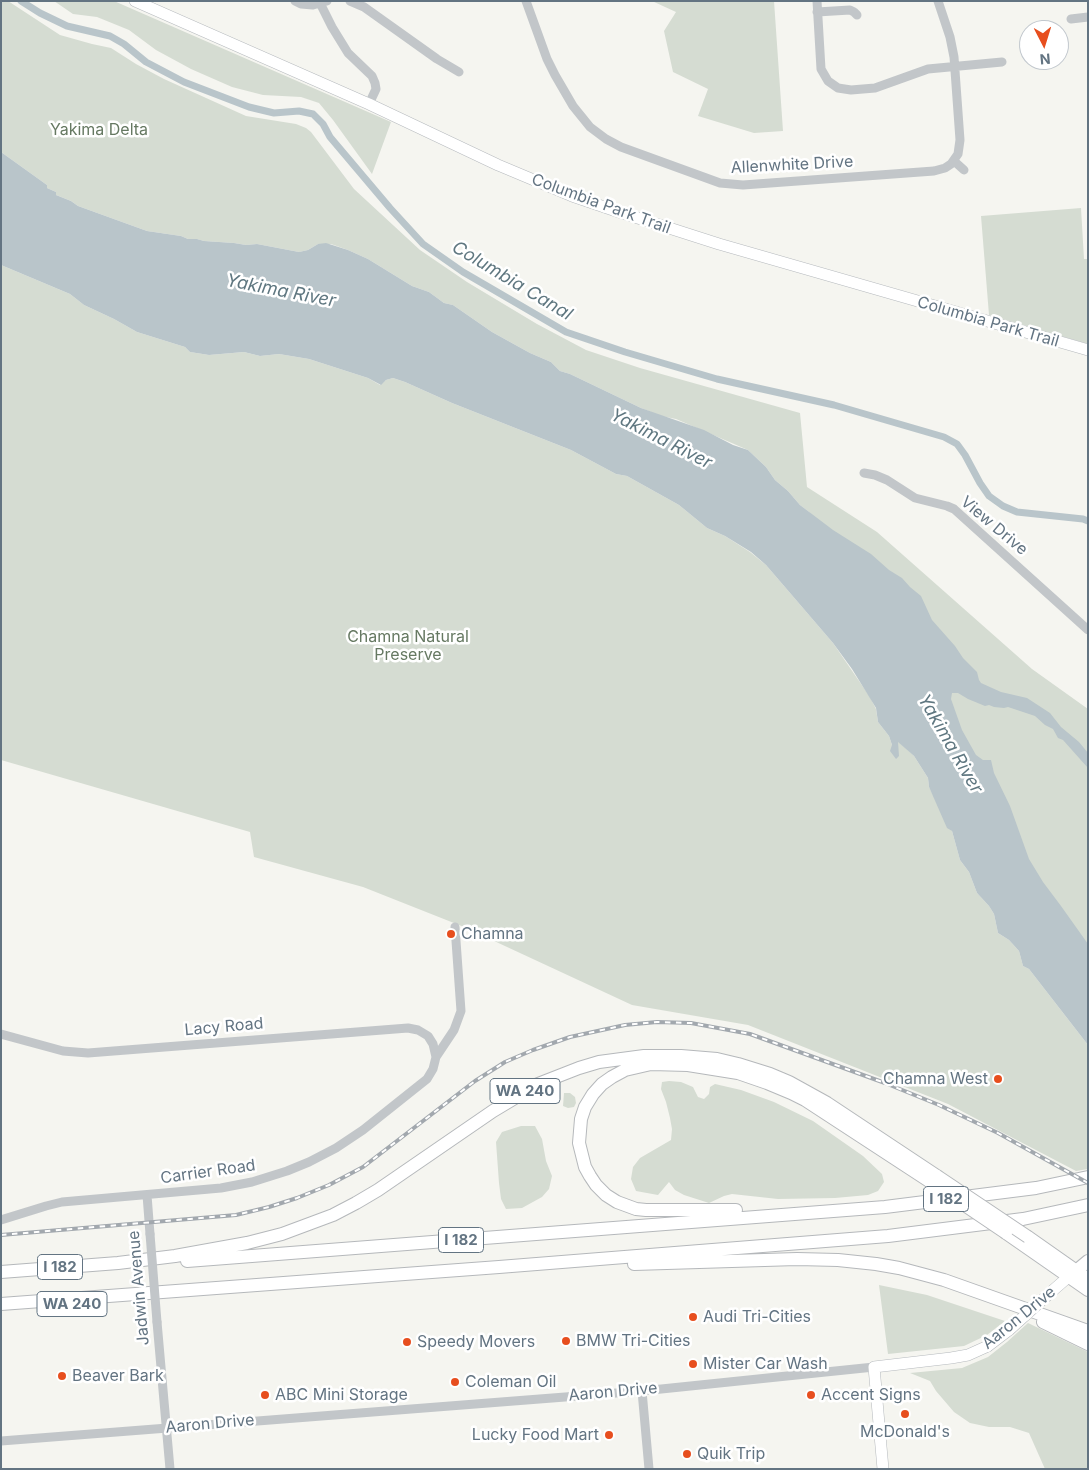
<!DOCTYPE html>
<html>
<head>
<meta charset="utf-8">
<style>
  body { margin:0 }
  #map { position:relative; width:1089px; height:1470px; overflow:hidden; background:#f5f5f0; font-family:Inter,sans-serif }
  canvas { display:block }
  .frame { position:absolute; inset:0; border:2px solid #637482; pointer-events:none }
  .north { position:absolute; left:1019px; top:20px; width:50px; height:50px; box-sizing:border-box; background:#fff; border:1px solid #c1c7cd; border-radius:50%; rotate:175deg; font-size:14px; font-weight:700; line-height:20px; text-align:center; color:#637482 }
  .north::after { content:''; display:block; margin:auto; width:18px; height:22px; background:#e74e1e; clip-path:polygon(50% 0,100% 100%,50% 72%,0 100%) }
</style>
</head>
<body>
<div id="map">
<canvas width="1089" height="1470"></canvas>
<div class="frame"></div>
<div class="north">N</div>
</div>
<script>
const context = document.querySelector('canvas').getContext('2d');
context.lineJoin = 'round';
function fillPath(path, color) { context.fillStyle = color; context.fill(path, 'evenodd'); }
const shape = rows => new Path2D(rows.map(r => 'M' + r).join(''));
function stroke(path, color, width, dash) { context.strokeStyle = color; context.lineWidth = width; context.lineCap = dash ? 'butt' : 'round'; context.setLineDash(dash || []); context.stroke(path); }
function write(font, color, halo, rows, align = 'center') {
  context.font = font + ' Inter,sans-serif'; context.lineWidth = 5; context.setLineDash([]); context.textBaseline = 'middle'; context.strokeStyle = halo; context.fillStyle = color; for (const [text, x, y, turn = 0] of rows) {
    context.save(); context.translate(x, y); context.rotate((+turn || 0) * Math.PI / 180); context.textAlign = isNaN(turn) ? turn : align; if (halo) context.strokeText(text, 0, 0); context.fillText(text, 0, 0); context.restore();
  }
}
fillPath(shape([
  [1,1,8,1,60,35,92,44,111,48,136,64,164,79,246,116,296,124,306,128,311,132,354,189,420,250,467,282,537,324,586,350,640,368,800,413,807,487,877,532,1032,669,1088,709,1088,959,809,512,800,505,788,491,775,480,766,467,748,450,676,419,661,416,641,408,570,374,560,371,551,362,530,353,492,332,453,305,444,303,429,292,412,286,368,259,348,250,331,244,318,244,308,250,299,252,257,244,246,245,234,243,204,241,197,239,188,239,181,236,147,231,78,206,71,201,56,195,56,192,47,188,47,185,1,152],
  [54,1,114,1,391,122,372,174,333,120,319,103,301,97,263,95,232,87,191,69,156,50,129,30,97,17,73,14],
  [652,1,774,1,783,131,754,133,698,116,708,89,673,72,664,31,676,12],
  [1081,208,1084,259,1088,259,1088,344,989,315,981,216],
  [1,265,70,294,84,305,114,319,137,332,185,347,190,352,209,355,244,352,260,356,279,354,309,359,368,378,380,385,386,380,393,378,405,382,452,403,571,450,616,474,627,476,679,505,707,528,725,536,750,552,766,565,833,643,870,697,876,709,878,722,889,736,892,745,898,749,898,741,914,756,928,778,929,787,952,831,960,860,969,872,977,893,989,906,994,914,998,933,1009,940,1019,951,1023,966,1029,969,1088,1045,1088,1169,1076,1171,948,1104,748,1025,632,1005,464,927,363,887,254,857,250,832,1,760],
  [669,1081,681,1082,693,1087,698,1097,704,1099,709,1094,710,1087,715,1084,741,1090,774,1102,813,1121,863,1156,882,1174,884,1182,878,1191,868,1195,835,1198,778,1199,732,1194,724,1196,709,1203,684,1195,675,1190,669,1182,658,1195,636,1191,631,1179,633,1167,640,1158,671,1140,672,1129,670,1118,666,1102,661,1089,662,1082],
  [564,1093,570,1093,575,1097,576,1103,574,1107,568,1108,563,1106],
  [521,1126,535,1126,542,1139,546,1161,552,1176,549,1189,542,1197,522,1208,506,1209,501,1199,499,1183,496,1142,502,1132],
  [879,1285,927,1295,1005,1321,987,1335,964,1346,888,1354],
  [1028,1323,1088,1352,1088,1469,1045,1469,1029,1433,1010,1427,989,1427,970,1423,954,1412,936,1391,930,1381,910,1373,962,1368,988,1357,1007,1342]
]), '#d5dcd2');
fillPath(shape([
  [1,152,47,185,47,188,56,192,56,195,71,201,78,206,147,231,181,236,188,239,197,239,204,241,234,243,246,245,257,244,299,252,308,250,318,244,326,243,348,250,368,259,412,286,429,292,444,303,453,305,492,332,530,353,551,362,560,371,570,374,641,408,704,430,733,445,748,450,766,467,775,480,788,491,800,505,833,530,871,554,889,570,902,578,910,587,921,596,932,620,955,646,963,658,977,672,979,680,981,683,1001,692,1027,698,1050,713,1061,727,1079,742,1088,753,1088,768,1063,740,1058,738,1053,729,1045,725,1035,716,1008,707,1004,708,994,707,989,705,985,706,968,699,958,693,952,693,951,699,962,730,976,755,983,760,991,760,994,773,1010,806,1029,859,1043,882,1061,906,1088,944,1088,1045,1029,969,1023,966,1019,951,1009,940,998,933,994,914,989,906,977,893,969,872,960,860,952,831,947,828,929,787,928,778,914,756,898,742,899,756,896,759,890,751,892,745,889,736,878,722,876,708,852,669,833,643,766,565,751,552,725,536,707,528,679,505,627,476,616,474,571,450,452,403,405,382,393,378,386,380,381,385,368,378,309,359,279,354,260,356,244,352,209,355,190,352,185,347,137,332,114,319,84,305,70,294,1,265]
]), '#b9c5ca');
stroke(shape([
  [21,1,40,13,67,26,110,36,124,44,146,62,184,82,249,107,274,113,299,111,313,114,323,124,330,137,390,208,423,244,463,272,566,332,625,352,717,379,834,405,944,437,957,444,965,455,980,483,989,496,1003,506,1017,512,1083,519,1088,521]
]), '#b9c5ca', 7);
const major = shape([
  [135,1,369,104,498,165,572,196,616,211,719,244,1088,350],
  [1051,1292,1074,1272],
  [883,1469,874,1367,951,1358,968,1355,988,1346,1009,1330]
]);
const highway = shape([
  [736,1210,646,1210,636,1209,617,1202,606,1195,596,1185,590,1176,585,1167,579,1143,581,1119,585,1107,593,1094,602,1084,612,1077,625,1070,651,1064,688,1065,738,1073,767,1083,791,1093,805,1100,929,1181],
  [1006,1233,1088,1290],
  [1028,1237,1088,1279],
  [187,1261,885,1207,1036,1188,1088,1177],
  [634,1264,797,1259,838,1260,876,1264,899,1268,944,1280,1088,1331],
  [1076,1271,1088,1261],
  [1,1272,118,1263,175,1256,247,1243,282,1234,333,1215,356,1203,378,1190,493,1111,538,1084,579,1068,599,1062,644,1056,681,1056,717,1059,738,1064,770,1074,789,1082,827,1103,937,1176],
  [1,1304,499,1267,888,1236,1023,1219,1088,1205],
  [1043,1322,1088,1344]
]);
stroke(major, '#b5b9bd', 12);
stroke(highway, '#b5b8bb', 14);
stroke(shape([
  [295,1,301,4,313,5,327,1],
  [319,1,332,27,348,53,372,76,375,83,376,89,369,104],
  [350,1,364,7,437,59,459,72],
  [526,1,547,59,555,75,573,106,590,127,606,139,621,147,720,183,743,185,934,171,945,168,951,164,958,154,960,140,954,57,950,37,938,1],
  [817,1,821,69,828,81,838,88,851,90,875,88,928,69,1002,62],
  [817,12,850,10,854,12,857,15],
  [1071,19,1088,17],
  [954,161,964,170],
  [864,473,875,475,887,480,915,498,947,506,954,509,1088,630],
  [1,1034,63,1051,88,1053,408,1028,418,1030,428,1036,433,1044,436,1057,433,1069,427,1079,363,1130,336,1148,309,1162,287,1171,252,1182,221,1188,62,1202,46,1206,1,1220],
  [436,1057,454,1030,461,1011,455,927],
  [147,1195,150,1234],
  [157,1322,170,1469],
  [642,1391,649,1469],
  [1,1441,642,1391,874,1367]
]), '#c2c6c9', 9);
stroke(major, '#fff', 11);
stroke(highway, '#fff', 12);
const rail = shape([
  [1,1235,236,1215,269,1207,297,1198,329,1185,363,1167,475,1081,505,1062,533,1050,570,1037,625,1025,657,1022,691,1023,750,1034,885,1083,939,1105,998,1133,1088,1183]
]);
stroke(rail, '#a2a8ae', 4);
stroke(rail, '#fff', 2, [5.5]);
const majorBridge = shape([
  [1009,1330,1051,1292]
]);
const highwayBridge = shape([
  [937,1176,1028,1237],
  [929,1181,1006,1233]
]);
stroke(majorBridge, '#b5b9bd', 12, []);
stroke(highwayBridge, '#b5b8bb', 14, []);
stroke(shape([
  [150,1234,157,1322]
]), '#c2c6c9', 9);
stroke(majorBridge, '#fff', 11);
stroke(highwayBridge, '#fff', 12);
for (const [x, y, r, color] of [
  [451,934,5,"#e74e1e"],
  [998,1079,5,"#e74e1e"],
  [693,1317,5,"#e74e1e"],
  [566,1341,5,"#e74e1e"],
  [407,1342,5,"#e74e1e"],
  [693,1364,5,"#e74e1e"],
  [62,1376,5,"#e74e1e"],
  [455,1382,5,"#e74e1e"],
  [265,1395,5,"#e74e1e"],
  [811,1395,5,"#e74e1e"],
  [905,1414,5,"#e74e1e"],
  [609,1435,5,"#e74e1e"],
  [687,1454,5,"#e74e1e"]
]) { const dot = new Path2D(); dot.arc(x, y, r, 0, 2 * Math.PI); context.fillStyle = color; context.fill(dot); stroke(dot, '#fff', 2); }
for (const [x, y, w] of [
  [525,1091,70],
  [946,1199,45],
  [461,1240,45],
  [60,1267,45],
  [72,1304,70]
]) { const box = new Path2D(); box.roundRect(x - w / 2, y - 12.5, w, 25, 4); context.fillStyle = '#fff'; context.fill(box); stroke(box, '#637482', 1); }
write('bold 15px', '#637482', null, [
  ["WA 240",525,1091],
  ["I 182",946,1199],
  ["I 182",461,1240],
  ["I 182",60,1267],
  ["WA 240",72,1304]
]);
write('16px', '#667962', '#fff', [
  ["Yakima Delta",99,130],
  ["Chamna Natural",408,637],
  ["Preserve",408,655]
]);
write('16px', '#637482', '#fff', [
  ["Allenwhite Drive",792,165,-3],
  ["Columbia Park Trail",601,204,20],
  ["Columbia Park Trail",988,322,16],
  ["View Drive",994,526,40],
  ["Lacy Road",224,1027,-5],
  ["Carrier Road",208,1172,-8],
  ["Jadwin Avenue",139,1288,-95],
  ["Aaron Drive",1019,1318,-39],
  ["Aaron Drive",613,1392,-5],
  ["Aaron Drive",210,1424,-5]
]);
write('16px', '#637482', '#fff', [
  ["Chamna",461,934],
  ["Chamna West",988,1079,"right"],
  ["Audi Tri-Cities",703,1317],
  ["BMW Tri-Cities",576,1341],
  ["Speedy Movers",417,1342],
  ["Mister Car Wash",703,1364],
  ["Beaver Bark",72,1376],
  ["Coleman Oil",465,1382],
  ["ABC Mini Storage",275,1395],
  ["Accent Signs",821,1395],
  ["McDonald's",905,1432,"center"],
  ["Lucky Food Mart",599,1435,"right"],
  ["Quik Trip",697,1454]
], 'left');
write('italic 18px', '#5f7780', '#fff', [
  ["Columbia Canal",512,281,31],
  ["Yakima River",281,291,11],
  ["Yakima River",661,439,27],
  ["Yakima River",950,744,60]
]);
</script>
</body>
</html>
